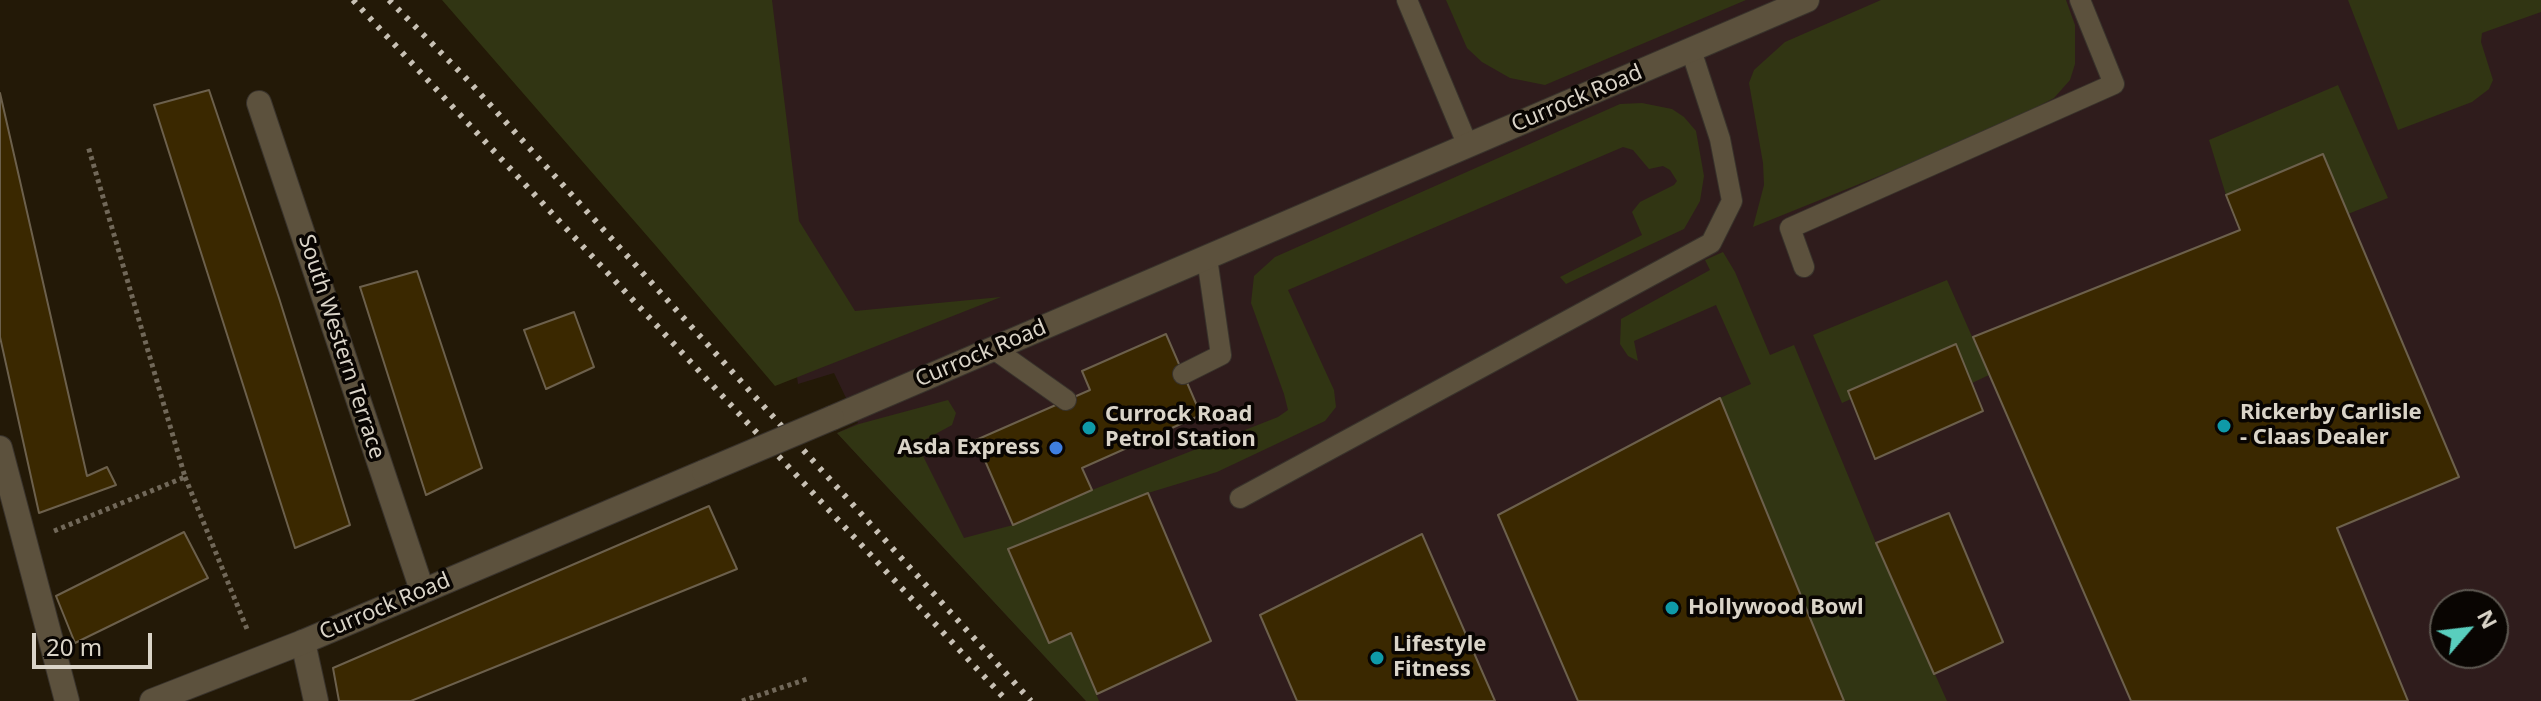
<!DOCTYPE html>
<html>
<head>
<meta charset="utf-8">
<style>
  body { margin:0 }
  #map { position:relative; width:2541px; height:701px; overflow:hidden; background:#231907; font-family:"Noto Sans",sans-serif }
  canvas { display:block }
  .north { position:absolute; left:2429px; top:589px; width:80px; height:80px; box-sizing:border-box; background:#090502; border:2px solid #5d5851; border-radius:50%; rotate:62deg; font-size:22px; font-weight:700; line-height:32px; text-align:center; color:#dad4c8 }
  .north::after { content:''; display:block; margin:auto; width:28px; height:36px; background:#59cebe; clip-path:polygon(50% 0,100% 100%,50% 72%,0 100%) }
  .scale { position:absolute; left:32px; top:633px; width:120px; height:36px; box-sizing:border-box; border:4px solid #dad4c8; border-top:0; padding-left:10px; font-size:24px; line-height:28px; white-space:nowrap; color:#dad4c8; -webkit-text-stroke:6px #090502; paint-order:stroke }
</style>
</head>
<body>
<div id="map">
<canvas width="2541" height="701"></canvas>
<div class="north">N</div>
<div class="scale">20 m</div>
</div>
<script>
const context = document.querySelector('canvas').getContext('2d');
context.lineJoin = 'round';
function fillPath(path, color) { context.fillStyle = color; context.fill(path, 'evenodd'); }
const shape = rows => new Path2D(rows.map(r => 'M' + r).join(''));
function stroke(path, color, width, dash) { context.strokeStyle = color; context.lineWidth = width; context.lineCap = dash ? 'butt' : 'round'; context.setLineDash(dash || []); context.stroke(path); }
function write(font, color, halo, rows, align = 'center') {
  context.font = font + ' "Noto Sans",sans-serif'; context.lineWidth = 7; context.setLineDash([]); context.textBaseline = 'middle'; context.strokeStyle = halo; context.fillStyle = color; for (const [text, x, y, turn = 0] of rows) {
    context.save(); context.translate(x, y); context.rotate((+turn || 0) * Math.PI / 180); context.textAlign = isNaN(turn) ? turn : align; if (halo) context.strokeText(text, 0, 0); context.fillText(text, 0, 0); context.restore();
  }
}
fillPath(shape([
  [503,0,2541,0,2541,701,1086,701,837,433,858,423,834,373,798,384,795,364],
  [2445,605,2493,605,2493,653,2445,653]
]), '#2f1c1c');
fillPath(shape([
  [442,0,772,0,799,221,855,311,1001,297,775,386,656,246],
  [1446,0,1746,0,1545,85,1510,78,1482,62,1467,48],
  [1881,0,2066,0,2075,25,2075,64,2070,80,2054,98,1998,128,1753,227,1764,185,1763,163,1749,83,1754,70,1785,42],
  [2348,0,2541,0,2541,12,2482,33,2481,42,2493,80,2489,89,2472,102,2398,130],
  [2338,85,2388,198,2348,214,2323,155,2226,195,2209,140],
  [1642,103,1672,109,1684,117,1696,131,1704,176,1700,201,1684,229,1566,284,1560,277,1642,235,1632,212,1640,202,1674,185,1677,181,1670,170,1663,166,1649,169,1633,150,1623,147,1288,290,1334,390,1336,407,1325,421,1217,472,1148,493,1008,549,1049,642,1071,633,1099,701,1086,701,837,433,859,424,948,400,956,413,952,425,917,444,964,538,1013,525,1092,490,1278,417,1288,410,1284,394,1251,303,1254,276,1275,257,1620,104],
  [1723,252,1735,272,1770,355,1794,345,1876,543,1947,701,1844,701,1720,398,1751,384,1716,305,1634,341,1638,361,1628,356,1620,344,1621,319,1710,270,1705,260],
  [1947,280,1989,375,1972,383,1956,344,1848,391,1851,399,1842,403,1813,335]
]), '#313513');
const building = shape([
  [209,90,279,298,350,525,295,548,154,105,209,90],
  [0,93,87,476,107,467,116,485,39,513,0,337,0,93],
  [2323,154,2459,477,2337,528,2408,701,2131,701,1973,337,2240,230,2226,195,2323,154],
  [417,271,482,468,426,495,360,287,417,271],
  [574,312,594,367,546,389,524,330,574,312],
  [1166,334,1201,415,1082,468,1092,490,1013,525,976,440,1090,390,1082,371,1166,334],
  [1956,344,1983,411,1875,459,1848,391,1956,344],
  [1720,398,1844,701,1578,701,1498,515,1720,398],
  [1148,493,1211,641,1097,694,1071,633,1049,643,1008,549,1148,493],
  [709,506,737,569,411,701,339,701,333,668,709,506],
  [1949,513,2003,642,1934,674,1876,543,1949,513],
  [184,532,208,578,75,643,56,596,184,532],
  [1422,534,1495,701,1297,701,1260,615,1422,534]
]);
fillPath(building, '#3a2800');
stroke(building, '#6c604c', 2);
const lane = shape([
  [1407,0,1468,146],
  [1804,267,1790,228,2114,84,2080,0],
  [994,349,1066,400],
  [1183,374,1221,355,1207,258],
  [1240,498,1711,243,1732,201,1720,139,1691,50]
]);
const street = shape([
  [259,103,422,590],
  [0,448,67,701],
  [303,642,316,701]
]);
const secondary = shape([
  [832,418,1807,0],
  [152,701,303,642,704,472]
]);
stroke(lane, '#39332c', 22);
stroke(street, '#39332c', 26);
stroke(secondary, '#39332c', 26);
stroke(shape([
  [185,477,247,629],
  [54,531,185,477,88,146],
  [742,701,810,678]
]), '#716859', 5, [4, 4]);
stroke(lane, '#5c513d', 20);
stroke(street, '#5c513d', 24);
stroke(secondary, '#5c513d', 24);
stroke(shape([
  [353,0,1007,701],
  [389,0,464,76,1031,701]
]), '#c8c1b5', 6, [4, 8]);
const secondaryBridge = shape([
  [704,472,832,418]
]);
stroke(secondaryBridge, '#39332c', 26, []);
stroke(secondaryBridge, '#5c513d', 24);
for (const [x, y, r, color] of [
  [2224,426,8,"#0f9aa8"],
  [1089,428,8,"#0f9aa8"],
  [1056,448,8,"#3f7fe0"],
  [1672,608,8,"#0f9aa8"],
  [1377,658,8,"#0f9aa8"]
]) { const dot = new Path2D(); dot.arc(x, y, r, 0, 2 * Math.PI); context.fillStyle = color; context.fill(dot); stroke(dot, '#090502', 3); }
write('22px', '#dad4c8', '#090502', [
  ["Currock Road",1577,99,-23],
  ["South Western Terrace",341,347,72],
  ["Currock Road",981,354,-23],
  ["Currock Road",385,607,-23]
]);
write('bold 22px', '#dad4c8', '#090502', [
  ["Rickerby Carlisle",2240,413],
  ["- Claas Dealer",2240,438],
  ["Currock Road",1105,415],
  ["Petrol Station",1105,440],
  ["Asda Express",1040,448,"right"],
  ["Hollywood Bowl",1688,608],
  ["Lifestyle",1393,645],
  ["Fitness",1393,670]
], 'left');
</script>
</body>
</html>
